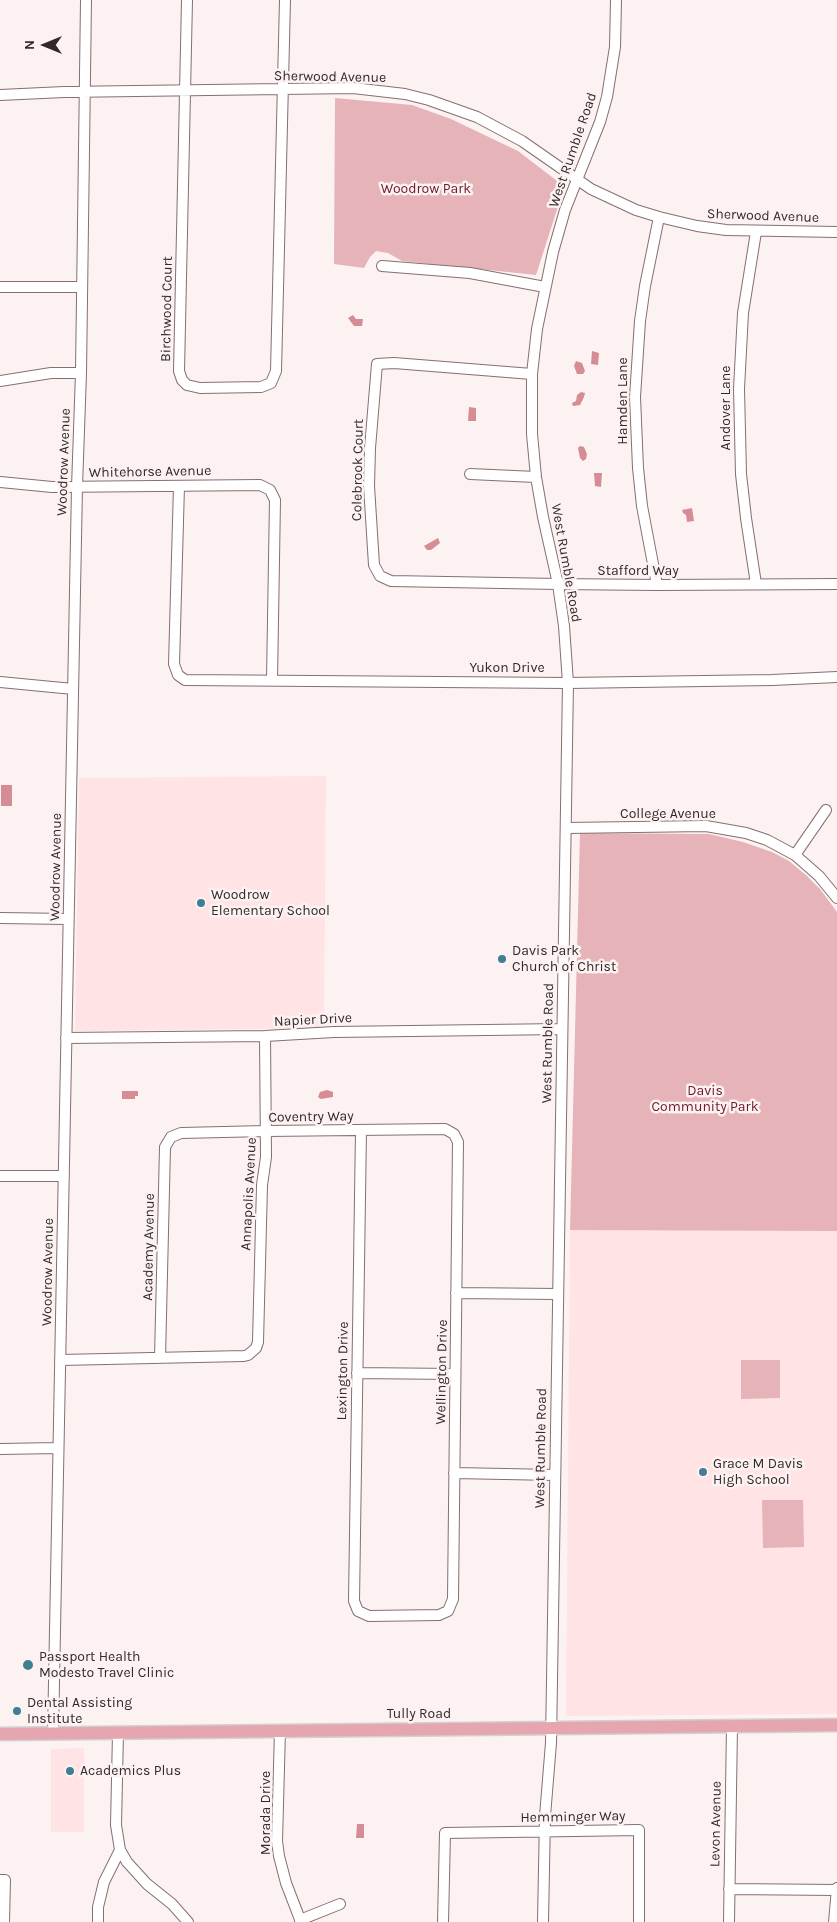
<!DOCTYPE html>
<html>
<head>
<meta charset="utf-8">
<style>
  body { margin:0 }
  #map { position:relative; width:837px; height:1922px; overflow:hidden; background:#fcf2f2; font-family:Karla,sans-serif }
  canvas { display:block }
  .north { position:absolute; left:20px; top:20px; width:50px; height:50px; -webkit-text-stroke:4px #fcf2f2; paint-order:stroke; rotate:270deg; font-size:14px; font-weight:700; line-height:20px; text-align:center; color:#33292a }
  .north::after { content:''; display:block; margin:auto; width:18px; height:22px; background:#33292a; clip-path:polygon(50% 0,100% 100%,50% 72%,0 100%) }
</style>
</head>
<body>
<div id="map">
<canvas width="837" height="1922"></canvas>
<div class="north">N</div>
</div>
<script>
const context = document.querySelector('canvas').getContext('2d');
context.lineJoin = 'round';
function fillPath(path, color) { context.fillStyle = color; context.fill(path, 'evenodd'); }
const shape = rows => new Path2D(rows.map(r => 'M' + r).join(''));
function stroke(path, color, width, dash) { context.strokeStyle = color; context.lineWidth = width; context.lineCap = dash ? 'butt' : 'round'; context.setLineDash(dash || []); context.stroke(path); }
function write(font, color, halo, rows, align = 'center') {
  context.font = font + ' Karla,sans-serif'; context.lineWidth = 5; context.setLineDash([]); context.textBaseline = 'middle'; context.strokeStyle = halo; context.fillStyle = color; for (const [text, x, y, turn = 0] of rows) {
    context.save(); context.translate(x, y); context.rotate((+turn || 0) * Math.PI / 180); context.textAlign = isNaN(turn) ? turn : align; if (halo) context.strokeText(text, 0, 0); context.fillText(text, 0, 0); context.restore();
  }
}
fillPath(shape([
  [326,776,324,1028,75,1031,79,778],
  [570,1230,837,1230,837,1714,566,1716],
  [84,1748,84,1832,51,1832,51,1749]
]), '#ffe3e5');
fillPath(shape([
  [335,98,412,105,451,119,518,151,561,184,563,191,536,275,402,261,388,253,376,251,370,257,364,268,334,264],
  [580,833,709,834,743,842,772,852,789,861,807,876,820,889,837,912,837,1231,570,1230],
  [741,1360,780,1360,780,1398,741,1399],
  [803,1500,804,1547,763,1548,762,1500]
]), '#e5b3b8');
fillPath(shape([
  [353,315,356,319,363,319,362,326,354,326,348,318],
  [592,351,599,353,598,365,591,364],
  [576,361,582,363,585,371,583,374,577,374,574,366],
  [581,392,585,393,584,397,580,405,573,406,572,403,576,401,577,395],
  [469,407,476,408,476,421,468,421],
  [580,446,584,447,587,454,586,459,583,461,580,458,578,448],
  [594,473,602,473,601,487,595,486],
  [692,508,694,521,687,522,686,515,683,513,682,510],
  [438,538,440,543,431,550,427,550,424,546],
  [1,785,12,785,12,806,1,806],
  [327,1090,333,1092,333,1097,321,1099,318,1097,320,1092],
  [122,1091,138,1091,138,1096,135,1096,135,1099,122,1099],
  [357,1824,364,1824,364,1838,356,1838]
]), '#d58c94');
const minor = shape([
  [187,0,179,371,182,380,187,385,200,388,261,387,271,383,276,371,285,0],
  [0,95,64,92,353,88,405,94,429,100,477,117,522,141,591,189,636,210,659,217,697,226,726,230,837,232],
  [756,232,743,313,739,389,741,474,746,518,756,584],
  [382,266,470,273,545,287],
  [0,287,82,287],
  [532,374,394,363,377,364,370,448,369,486,374,565,380,576,391,581,558,584,657,585,837,584],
  [0,381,51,373,81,373],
  [470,474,536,477],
  [0,482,52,487,260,485,270,490,275,500,272,680],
  [179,486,174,664,178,675,185,680,568,683,772,680,837,677],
  [657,585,642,506,638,468,635,397,640,321,645,286,659,217],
  [0,682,73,689],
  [566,828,706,826,746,833,767,840,795,855,819,876,837,898],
  [795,855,826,810],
  [0,918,68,919],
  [66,1038,265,1036,334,1032,562,1029],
  [0,1176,64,1176],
  [456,1293,558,1294],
  [160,1358,165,1147,171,1137,181,1133,266,1131,445,1129,454,1134,458,1142,453,1599,448,1611,439,1615,369,1616,358,1611,354,1601,361,1130],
  [60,1360,244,1356,248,1355,256,1348,258,1342,262,1185,266,1157,265,1036],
  [357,1373,455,1374],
  [0,1449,58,1448],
  [454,1473,555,1475],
  [280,1730,277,1841,279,1856,286,1883,301,1922],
  [118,1733,116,1825,120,1850,127,1862,147,1884,172,1904,188,1922],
  [53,1734,77,487,81,373,86,0],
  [0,1880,5,1880,4,1922],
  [729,1889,837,1890],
  [300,1920,340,1904],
  [98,1922,98,1907,104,1882,120,1850],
  [443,1922,445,1833,639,1830,639,1922],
  [543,1922,545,1816,551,1743,568,683,564,626,558,584,543,517,536,477,532,434,532,374,537,329,553,252,565,210,600,122,607,97,615,47,616,0],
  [729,1922,732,1726],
  [834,1922,837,1888]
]);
const major = shape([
  [0,1734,837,1725]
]);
stroke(minor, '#856f71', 12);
stroke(major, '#d2d0d0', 15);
stroke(minor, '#fff', 10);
stroke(major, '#e5a6af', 12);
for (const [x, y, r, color] of [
  [201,903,5,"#3f7e93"],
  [502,959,5,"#3f7e93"],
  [703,1472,5,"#3f7e93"],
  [28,1665,6,"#3f7e93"],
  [17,1711,5,"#3f7e93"],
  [70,1771,5,"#3f7e93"]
]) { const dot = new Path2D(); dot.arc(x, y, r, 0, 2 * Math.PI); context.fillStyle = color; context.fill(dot); stroke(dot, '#fcf2f2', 2); }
write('14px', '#33292a', '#fcf2f2', [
  ["Sherwood Avenue",330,77,1],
  ["West Rumble Road",573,150,-71],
  ["Sherwood Avenue",763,216,2],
  ["Birchwood Court",167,309,-89],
  ["Hamden Lane",623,401,-90],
  ["Andover Lane",726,408,-90],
  ["Woodrow Avenue",64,462,-88],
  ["Colebrook Court",358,470,-89],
  ["Whitehorse Avenue",150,472,-1],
  ["West Rumble Road",566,563,80],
  ["Stafford Way",638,571],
  ["Yukon Drive",507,668],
  ["College Avenue",668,814],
  ["Woodrow Avenue",56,867,-89],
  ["Napier Drive",313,1020,-3],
  ["West Rumble Road",548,1043,-89],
  ["Coventry Way",311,1117,-1],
  ["Annapolis Avenue",249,1194,-87],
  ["Academy Avenue",149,1247,-89],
  ["Woodrow Avenue",48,1272,-89],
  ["Lexington Drive",343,1371,-89],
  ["Wellington Drive",442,1372,-89],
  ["West Rumble Road",541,1448,-89],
  ["Tully Road",419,1714],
  ["Morada Drive",266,1813,-90],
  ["Hemminger Way",573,1817,-1],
  ["Levon Avenue",716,1824,-89]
]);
write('14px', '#6e182c', '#fcf2f2', [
  ["Woodrow Park",426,189],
  ["Davis",705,1091],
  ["Community Park",705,1107]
]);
write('14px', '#33292a', '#fcf2f2', [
  ["Woodrow",211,895],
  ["Elementary School",211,911],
  ["Davis Park",512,951],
  ["Church of Christ",512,967],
  ["Grace M Davis",713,1464],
  ["High School",713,1480],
  ["Passport Health",39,1657],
  ["Modesto Travel Clinic",39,1673],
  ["Dental Assisting",27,1703],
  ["Institute",27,1719],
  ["Academics Plus",80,1771]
], 'left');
</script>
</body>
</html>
